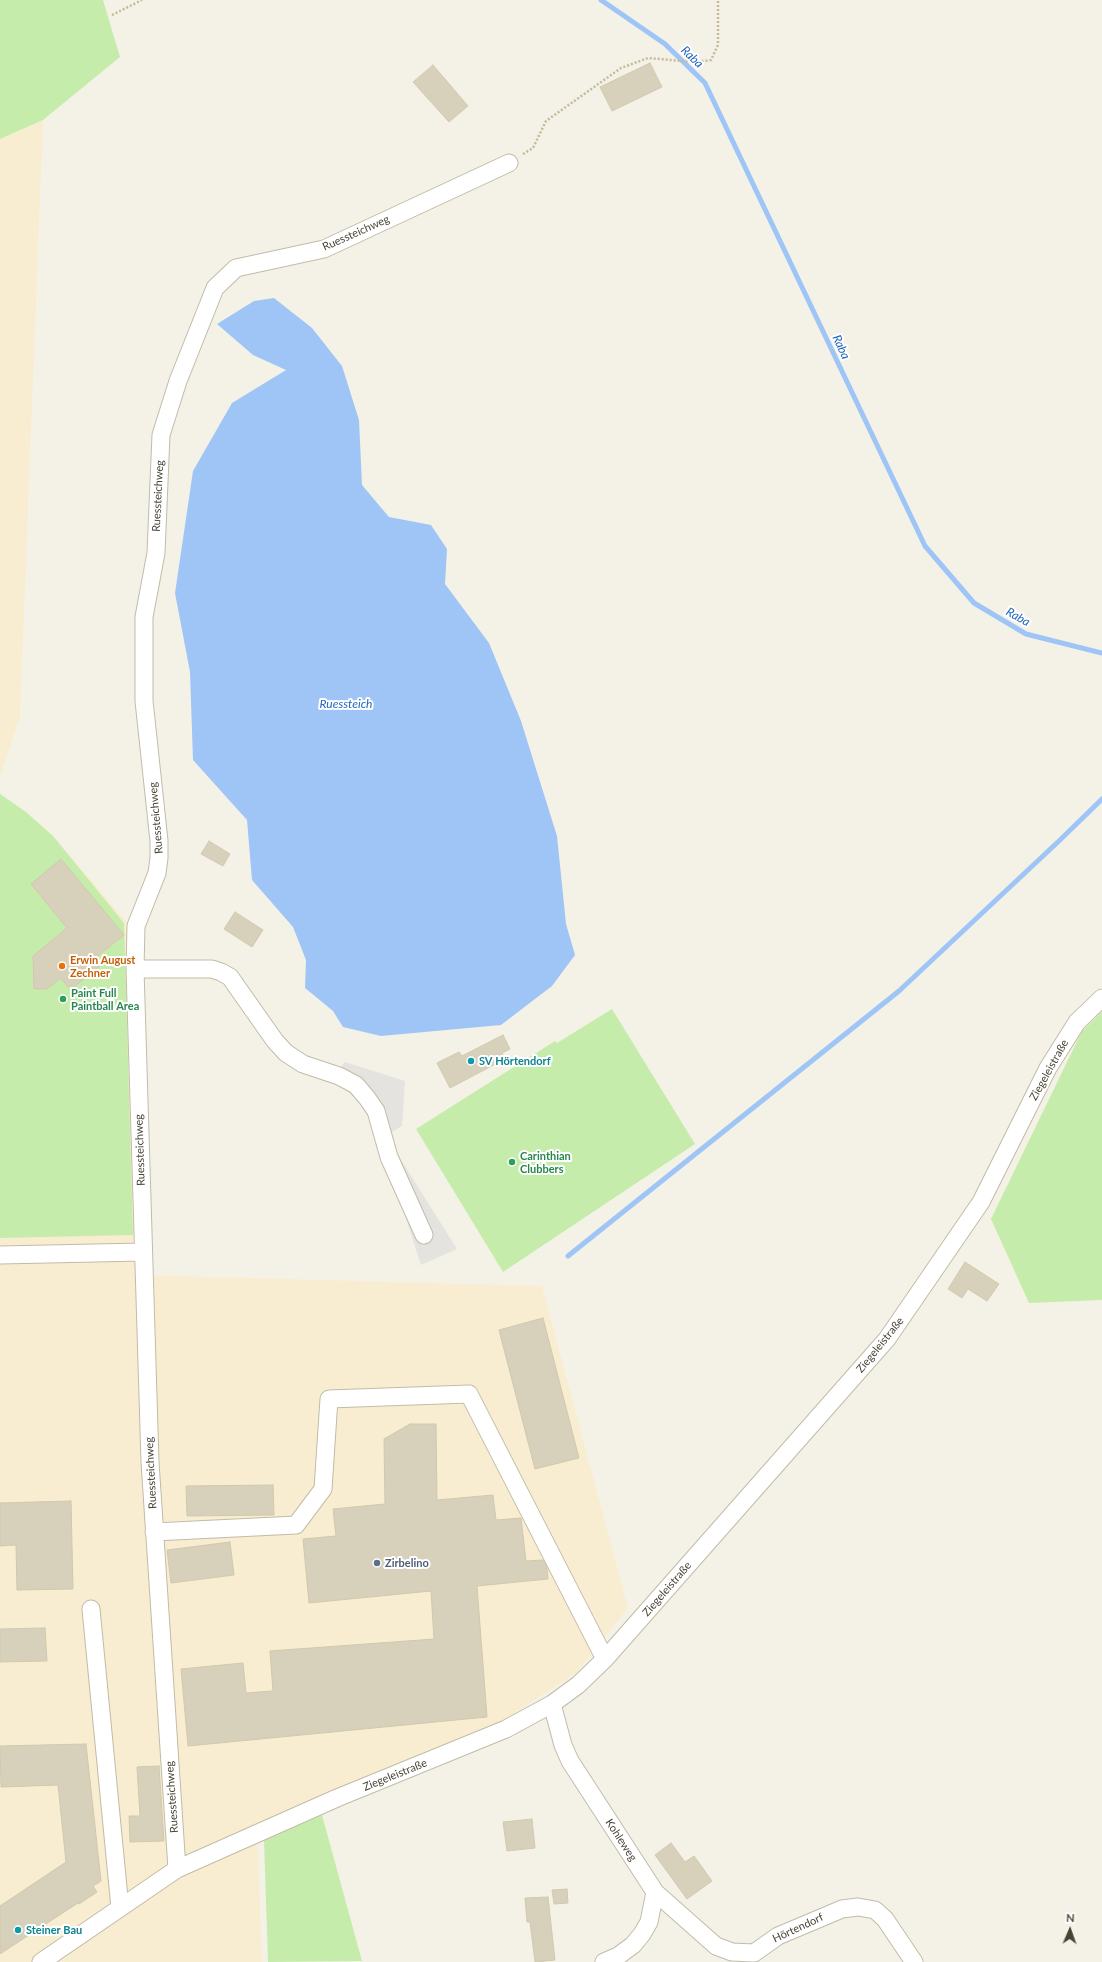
<!DOCTYPE html>
<html>
<head>
<meta charset="utf-8">
<style>
  body { margin:0 }
  #map { position:relative; width:1102px; height:1962px; overflow:hidden; background:#f4f2e6; font-family:Lato,sans-serif }
  canvas { display:block }
  .north { position:absolute; left:1050px; top:1910px; width:40px; height:40px; -webkit-text-stroke:3px #fff; paint-order:stroke; rotate:2deg; font-size:11px; font-weight:700; line-height:16px; text-align:center; color:#484335 }
  .north::after { content:''; display:block; margin:auto; width:14px; height:18px; background:#484335; clip-path:polygon(50% 0,100% 100%,50% 72%,0 100%) }
</style>
</head>
<body>
<div id="map">
<canvas width="1102" height="1962"></canvas>
<div class="north">N</div>
</div>
<script>
const context = document.querySelector('canvas').getContext('2d');
context.lineJoin = 'round';
function fillPath(path, color) { context.fillStyle = color; context.fill(path, 'evenodd'); }
const shape = rows => new Path2D(rows.map(r => 'M' + r).join(''));
function stroke(path, color, width, dash) { context.strokeStyle = color; context.lineWidth = width; context.lineCap = dash ? 'butt' : 'round'; context.setLineDash(dash || []); context.stroke(path); }
function write(font, color, halo, rows, align = 'center') {
  context.font = font + ' Lato,sans-serif'; context.lineWidth = 4; context.setLineDash([]); context.textBaseline = 'middle'; context.strokeStyle = halo; context.fillStyle = color; for (const [text, x, y, turn = 0] of rows) {
    context.save(); context.translate(x, y); context.rotate((+turn || 0) * Math.PI / 180); context.textAlign = isNaN(turn) ? turn : align; if (halo) context.strokeText(text, 0, 0); context.fillText(text, 0, 0); context.restore();
  }
}
fillPath(shape([
  [43,120,20,716,0,777,0,139],
  [0,794,26,812,53,836,127,922,139,1275,542,1286,628,1608,577,1672,501,1722,257,1824,262,1962,0,1962]
]), '#f8edd0');
fillPath(shape([
  [0,0,103,0,120,57,43,120,0,139],
  [0,794,26,812,53,836,124,923,133,1235,0,1238],
  [612,1009,695,1144,503,1272,416,1129,555,1041,557,1043],
  [1102,1012,1102,1300,1029,1303,991,1219,1082,1031],
  [322,1815,362,1961,268,1962,264,1840]
]), '#c6ecac');
fillPath(shape([
  [345,1062,405,1081,402,1126,392,1132,398,1155,457,1249,421,1265,374,1120,367,1109,331,1077]
]), '#e5e3df');
fillPath(shape([
  [274,298,312,328,342,366,359,420,362,485,389,517,431,525,447,549,445,584,489,643,521,721,557,836,566,924,575,955,552,986,501,1025,381,1036,343,1027,333,1011,305,988,306,960,293,927,252,880,247,820,193,760,190,672,175,593,193,471,232,403,286,370,253,355,217,324,254,301]
]), '#9ec5f6');
stroke(shape([
  [601,0,665,44,705,83,925,546,974,603,1026,634,1102,653],
  [568,1256,899,991,1060,840,1102,799]
]), '#9ec5f6', 5);
const building = shape([
  [650,63,662,87,612,111,600,87,650,63],
  [433,65,468,106,449,122,413,82,433,65],
  [209,841,230,854,223,866,201,854,209,841],
  [61,859,124,935,95,958,101,965,73,988,71,985,68,987,61,978,47,989,34,989,33,956,67,928,31,884,61,859],
  [235,912,263,930,252,947,224,929,235,912],
  [503,1035,510,1049,502,1053,505,1059,450,1088,437,1063,459,1052,462,1056,503,1035],
  [965,1262,999,1284,987,1301,968,1289,962,1298,948,1289,965,1262],
  [543,1318,579,1458,535,1469,499,1330,543,1318],
  [410,1424,436,1424,437,1500,493,1495,496,1520,521,1518,526,1561,543,1560,547,1568,548,1579,477,1586,487,1717,188,1746,181,1669,243,1663,246,1693,273,1691,270,1651,434,1639,431,1591,309,1603,303,1539,336,1536,333,1509,385,1504,384,1439,410,1424],
  [273,1485,274,1515,187,1516,186,1486,273,1485],
  [71,1501,73,1589,17,1590,16,1545,0,1546,0,1503,71,1501],
  [230,1542,234,1575,171,1583,167,1550,230,1542],
  [45,1628,47,1661,0,1662,0,1629,45,1628],
  [86,1744,101,1881,93,1886,97,1892,79,1904,78,1903,0,1954,0,1906,66,1862,58,1785,1,1787,0,1746,86,1744],
  [159,1766,164,1841,130,1842,129,1816,140,1816,137,1767,159,1766],
  [532,1819,535,1848,507,1851,503,1822,532,1819],
  [671,1843,685,1862,694,1856,712,1881,687,1899,655,1855,671,1843],
  [567,1889,568,1903,554,1904,552,1890,567,1889],
  [548,1897,555,1960,535,1962,530,1922,527,1922,525,1898,548,1897]
]);
fillPath(building, '#d7d0bb');
stroke(building, '#d2c9ad', 1);
const minor = shape([
  [135,969,212,969,221,972,230,977,275,1041,286,1053,303,1064,339,1076,356,1085,367,1098,376,1111,389,1157,424,1235],
  [0,1255,143,1252],
  [154,1532,296,1525,323,1489,329,1399,469,1394,605,1659],
  [91,1609,120,1908],
  [552,1704,563,1745,570,1761,655,1892,649,1922,642,1934,633,1945,618,1956,604,1962],
  [177,1869,150,1462,135,969,136,926,157,873,159,858,159,841,144,701,144,617,156,553,161,435,178,381,215,288,236,268,324,249,509,163],
  [655,1892,716,1946,732,1952,754,1953,778,1936,842,1909,858,1907,875,1910,885,1919,914,1962],
  [41,1962,177,1869,337,1798,506,1729,552,1704,578,1685,605,1659,887,1339,981,1202,1048,1068,1077,1022,1102,998]
]);
stroke(minor, '#c1bca8', 19);
stroke(shape([
  [112,15,142,0],
  [523,154,533,148,546,121,621,68,648,58,694,62,711,60,718,45,718,0]
]), '#c4ba98', 2.5, [2, 2]);
stroke(minor, '#fff', 17);
for (const [x, y, r, color] of [
  [62,966,4,"#e8710a"],
  [63,999,4,"#2e9e5b"],
  [471,1061,4,"#0f9aa8"],
  [512,1162,4,"#2e9e5b"],
  [377,1563,4,"#5c6f8a"],
  [18,1930,4,"#0f9aa8"]
]) { const dot = new Path2D(); dot.arc(x, y, r, 0, 2 * Math.PI); context.fillStyle = color; context.fill(dot); stroke(dot, '#fff', 1.5); }
write('11px', '#484335', '#fff', [
  ["Ruessteichweg",356,233,-24],
  ["Ruessteichweg",158,496,-87],
  ["Ruessteichweg",156,818,-95],
  ["Ziegeleistraße",1049,1070,-61],
  ["Ruessteichweg",140,1150,-92],
  ["Ziegeleistraße",880,1345,-51],
  ["Ruessteichweg",151,1473,-93],
  ["Ziegeleistraße",667,1589,-49],
  ["Ziegeleistraße",395,1775,-22],
  ["Ruessteichweg",172,1797,-94],
  ["Kohleweg",621,1840,57],
  ["Hörtendorf",798,1928,-25]
]);
write('bold 11px', '#c56008', '#fff', [
  ["Erwin August",70,960],
  ["Zechner",70,973]
], 'left');
write('bold 11px', '#27864d', '#fff', [
  ["Paint Full",71,993],
  ["Paintball Area",71,1006],
  ["Carinthian",520,1156],
  ["Clubbers",520,1169]
], 'left');
write('bold 11px', '#0d838f', '#fff', [
  ["SV Hörtendorf",479,1061],
  ["Steiner Bau",26,1930]
], 'left');
write('bold 11px', '#4e5e75', '#fff', [
  ["Zirbelino",385,1563]
], 'left');
write('italic 12px', '#2567bd', '#fff', [
  ["Raba",692,57,44],
  ["Raba",841,347,65],
  ["Raba",1018,617,29],
  ["Ruessteich",346,704]
]);
</script>
</body>
</html>
